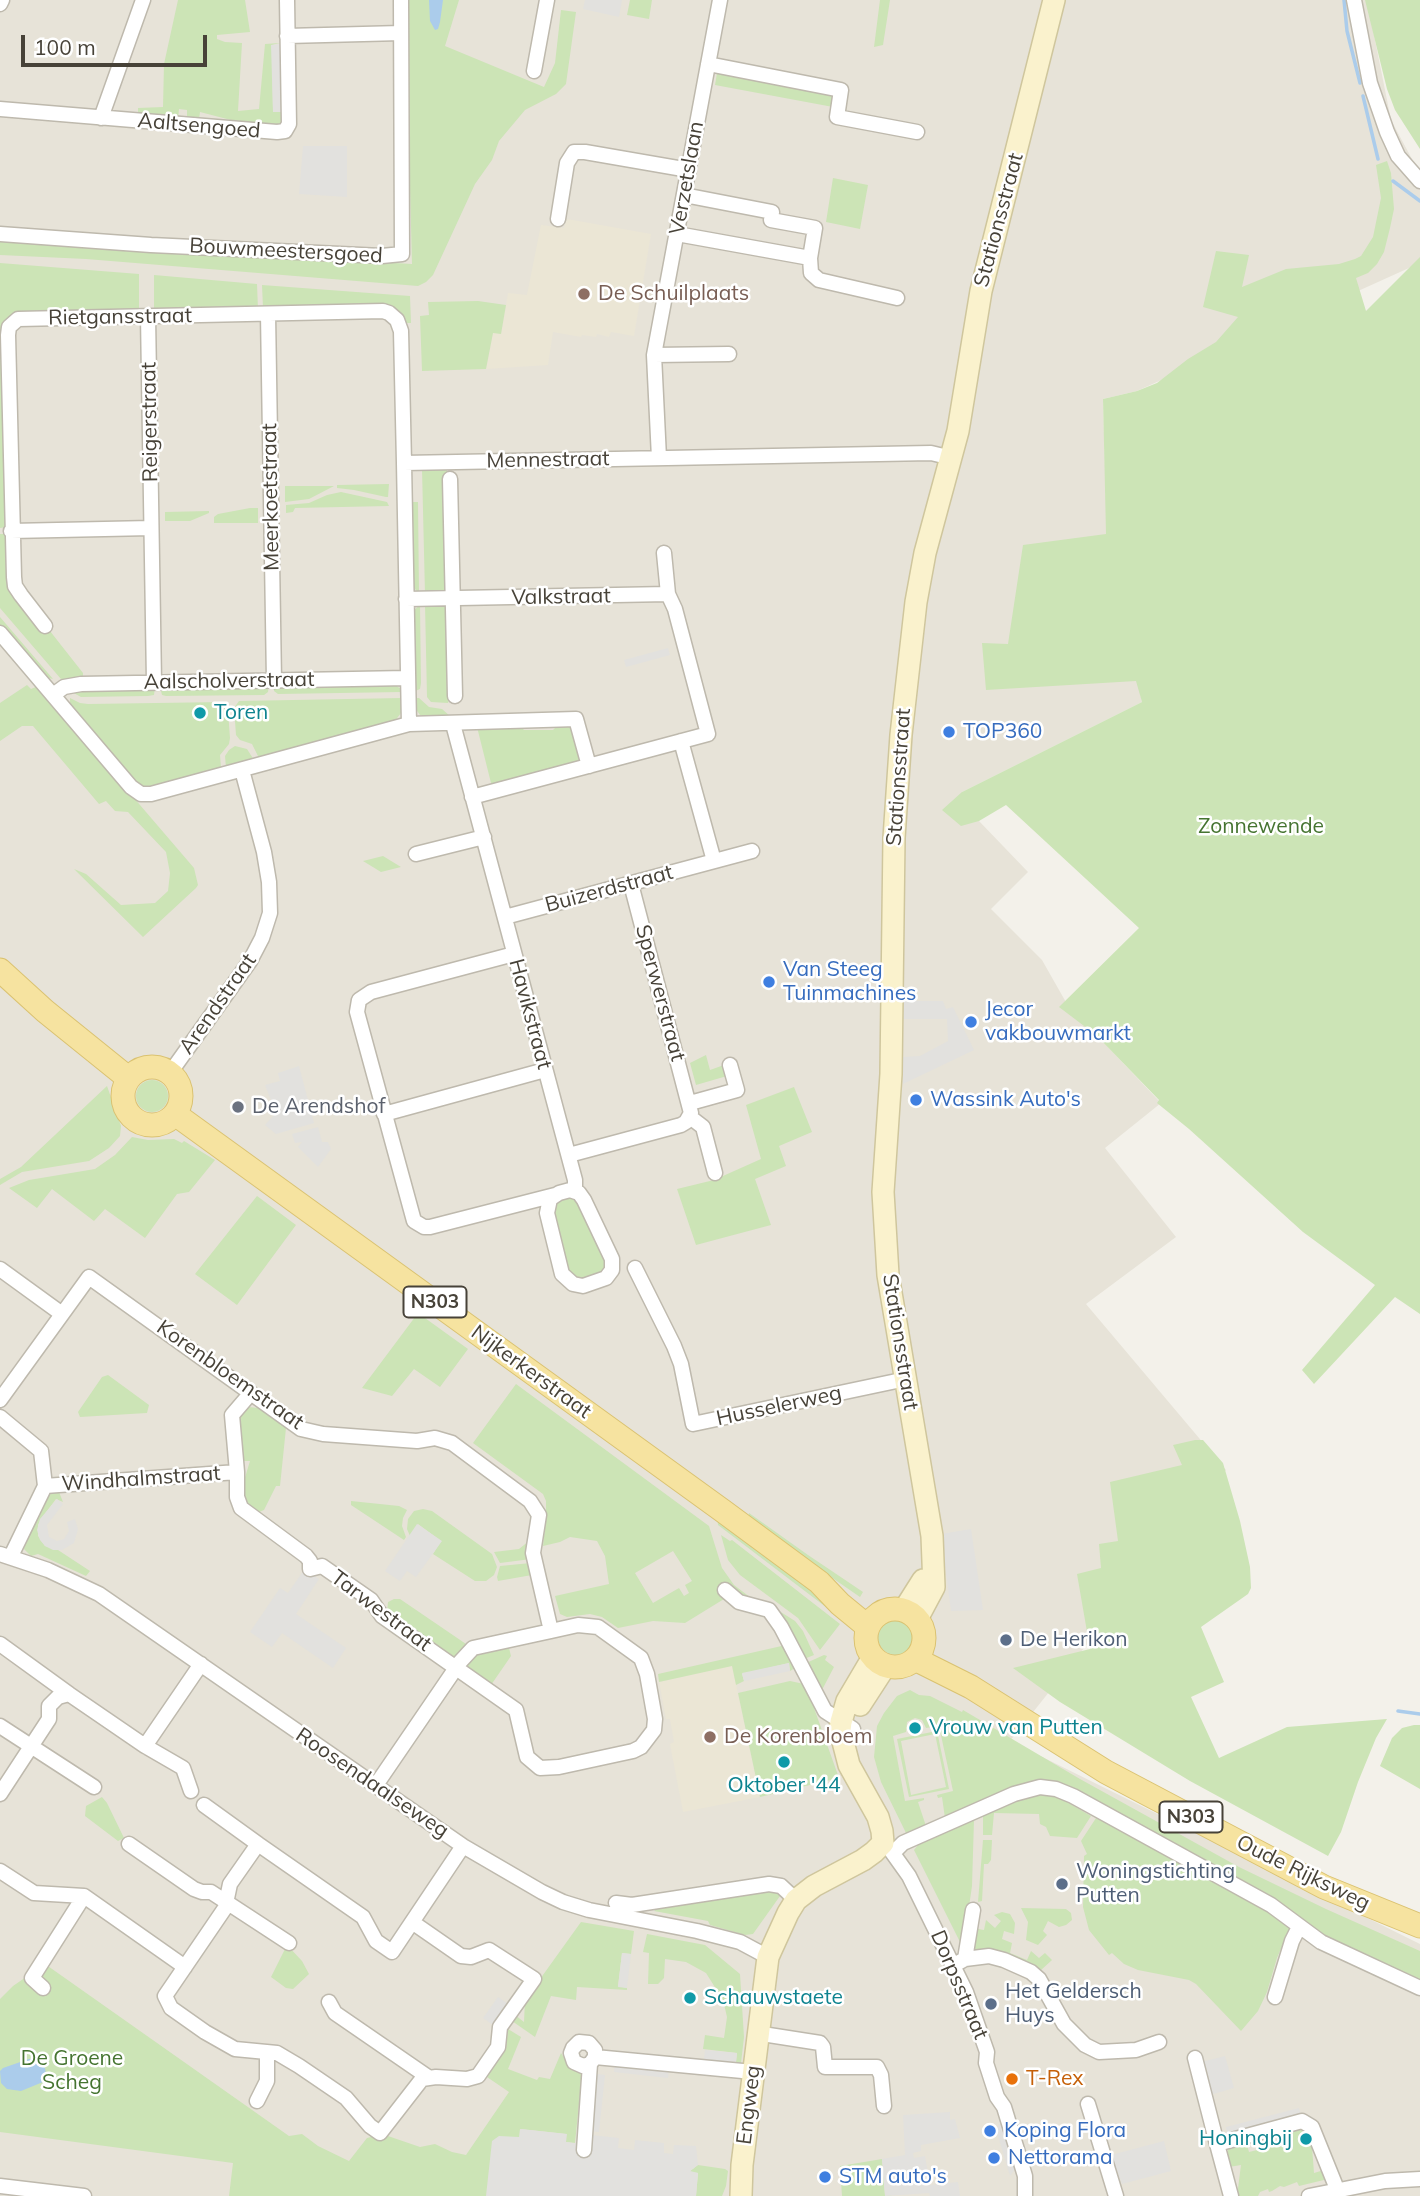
<!DOCTYPE html>
<html>
<head>
<meta charset="utf-8">
<style>
  body { margin:0 }
  #map { position:relative; width:1420px; height:2196px; overflow:hidden; background:#f3f1ea; font-family:Mulish,sans-serif }
  canvas { display:block }
  .scale { position:absolute; left:21px; top:35px; width:186px; height:32px; box-sizing:border-box; border:4px solid #474238; border-top:0; padding-left:9px; font-size:21px; line-height:24px; white-space:nowrap; color:#474238; -webkit-text-stroke:5px #fff; paint-order:stroke }
</style>
</head>
<body>
<div id="map">
<canvas width="1420" height="2196"></canvas>
<div class="scale">100 m</div>
</div>
<script>
const context = document.querySelector('canvas').getContext('2d');
context.lineJoin = 'round';
function fillPath(path, color) { context.fillStyle = color; context.fill(path, 'evenodd'); }
const shape = rows => new Path2D(rows.map(r => 'M' + r).join(''));
function stroke(path, color, width, dash) { context.strokeStyle = color; context.lineWidth = width; context.lineCap = dash ? 'butt' : 'round'; context.setLineDash(dash || []); context.stroke(path); }
function write(font, color, halo, rows, align = 'center') {
  context.font = font + ' Mulish,sans-serif'; context.lineWidth = 5; context.setLineDash([]); context.textBaseline = 'middle'; context.strokeStyle = halo; context.fillStyle = color; for (const [text, x, y, turn = 0] of rows) {
    context.save(); context.translate(x, y); context.rotate((+turn || 0) * Math.PI / 180); context.textAlign = isNaN(turn) ? turn : align; if (halo) context.strokeText(text, 0, 0); context.fillText(text, 0, 0); context.restore();
  }
}
fillPath(shape([
  [0,0,1367,0,1391,120,1420,174,1420,263,1137,391,1103,399,1107,534,1142,702,962,792,979,821,1028,872,991,909,1042,960,1067,1004,1161,1103,1105,1148,1176,1237,1086,1304,1226,1470,1010,1741,1420,1944,1420,2196,0,2196]
]), '#e7e3d8');
fillPath(shape([
  [567,219,651,234,634,336,611,332,609,337,597,334,596,337,582,335,581,337,553,332,548,365,486,369,493,332,501,334,508,293,527,295,541,225,564,228],
  [732,1665,760,1797,683,1812,670,1744,674,1742,670,1719,666,1719,659,1682]
]), '#ebe6d5');
fillPath(shape([
  [178,0,245,0,250,32,217,35,217,39,225,42,242,43,238,111,259,109,265,44,280,43,272,45,273,112,285,112,285,119,280,126,250,125,200,112,199,120,187,119,187,110,179,109,178,119,138,115,138,108,163,107,164,64],
  [405,0,459,0,445,46,544,87,555,63,561,10,576,12,566,84,556,94,525,110,499,141,492,160,475,184,433,275,426,282,418,286,86,259,0,255,0,240,412,264],
  [630,0,652,0,649,19,627,15],
  [880,0,890,0,883,45,874,47],
  [1365,0,1420,0,1420,149,1395,110,1387,89],
  [717,73,836,94,833,107,715,85],
  [1387,161,1391,173,1394,209,1390,228,1384,252,1377,264,1368,273,1356,278,1366,311,1420,257,1420,1314,1395,1297,1314,1384,1302,1370,1375,1285,1303,1232,1189,1129,1157,1103,1159,1100,1096,1035,1059,1007,1139,928,1006,805,979,821,961,826,942,810,962,792,1142,702,1136,681,986,690,982,643,1008,644,1023,545,1106,534,1103,399,1137,391,1157,383,1188,359,1216,342,1238,317,1203,307,1216,251,1249,255,1242,287,1286,269,1339,264,1355,259,1361,256,1373,237,1381,198,1376,165],
  [833,178,868,185,860,229,826,222],
  [0,263,139,274,139,311,11,317,7,527,0,528],
  [154,275,257,284,258,309,154,310],
  [262,285,410,296,411,323,405,323,398,312,263,308],
  [478,301,506,305,501,334,493,333,486,369,422,371,420,316,429,315,428,302],
  [447,468,449,583,445,591,425,594,422,469],
  [389,484,388,497,386,497,354,490,337,488,337,485],
  [285,486,334,486,309,499,285,502],
  [341,492,387,502,389,506,295,508,293,512,286,513,286,505,309,503,327,495],
  [411,502,418,502,419,593,412,586],
  [250,508,258,508,258,523,214,523,214,517,218,514],
  [209,511,209,513,190,521,165,521,165,512],
  [0,534,7,534,9,587,46,626,83,673,83,679,61,679,0,608],
  [443,603,448,607,451,693,448,703,431,702,427,697,425,604],
  [420,605,421,683,420,689,413,692,413,611],
  [0,617,53,679,45,677,30,660,0,625],
  [392,683,401,689,402,692,278,694,274,691,274,685],
  [27,685,31,689,38,686,194,868,198,885,196,888,143,937,74,869,86,874,121,905,155,903,168,891,170,873,166,852,128,812,115,811,106,801,99,804,33,726,22,726,0,741,0,703],
  [269,685,268,692,264,695,166,696,162,695,160,687],
  [155,687,154,695,148,696,81,697,72,692,75,689],
  [70,698,80,703,88,704,224,702,228,711,230,738,229,744,220,755,221,768,152,787,143,788,139,785,70,704],
  [402,698,401,713,394,722,259,758,252,744,240,740,236,735,234,708,239,701],
  [414,698,419,698,429,707,442,709,451,717,427,718,420,715,415,708],
  [558,725,571,726,580,756,578,761,492,787,477,727,520,726,524,730,553,730],
  [235,746,247,749,254,760,226,768,225,756,229,750],
  [383,856,401,867,381,872,363,861],
  [706,1055,710,1070,724,1065,727,1076,696,1085,690,1063],
  '136 1096a16 16 0 1 1 32 0a16 16 0 1 1-32 0Z',
  [107,1086,121,1126,120,1136,109,1148,89,1161,22,1172,0,1185,0,1179,21,1167],
  [794,1087,812,1132,779,1146,786,1166,755,1179,771,1225,696,1245,677,1189,714,1180,761,1159,746,1105],
  [132,1137,148,1140,174,1139,182,1143,184,1141,215,1160,189,1192,177,1194,145,1238,105,1209,94,1221,52,1189,37,1208,9,1188,29,1180,95,1169,115,1155],
  [257,1196,296,1225,237,1305,195,1274],
  [562,1196,575,1198,608,1262,606,1271,584,1281,572,1278,551,1211,552,1206],
  [418,1313,468,1349,440,1387,414,1369,392,1396,362,1388],
  [108,1375,149,1405,147,1413,80,1417,78,1412,102,1377],
  [516,1384,709,1526,722,1568,734,1585,755,1601,719,1591,724,1599,685,1623,653,1621,618,1628,602,1617,590,1614,567,1617,560,1614,555,1596,609,1584,605,1556,597,1541,570,1537,560,1542,543,1546,546,1518,546,1501,543,1494,473,1443],
  [673,1551,692,1581,685,1585,689,1593,684,1596,679,1588,653,1603,635,1573],
  [249,1407,258,1408,286,1428,280,1486,276,1486,264,1510,259,1512,245,1504,243,1484,250,1461,242,1461,238,1419],
  [1195,1440,1203,1440,1223,1463,1240,1521,1250,1567,1251,1588,1248,1594,1201,1627,1224,1682,1191,1697,1219,1758,1287,1727,1387,1719,1376,1738,1358,1782,1341,1832,1328,1856,1190,1781,1060,1702,1013,1668,1090,1649,1077,1574,1101,1568,1099,1544,1118,1541,1110,1482,1182,1465,1173,1445],
  [53,1492,59,1492,63,1502,56,1499,41,1519,38,1525,38,1536,45,1546,58,1550,90,1571,86,1576,38,1554,31,1556,24,1549,25,1540,46,1498],
  [351,1501,399,1506,407,1510,403,1518,402,1526,406,1537,404,1540,351,1505],
  [423,1509,432,1511,492,1554,497,1567,494,1575,486,1581,475,1581,433,1554,441,1541,418,1524,410,1536,407,1529,408,1519,414,1511],
  [749,1513,808,1555,863,1592,860,1597,789,1548,748,1519],
  [717,1516,790,1570,843,1620,718,1525],
  [721,1535,730,1541,732,1540,840,1624,820,1650,798,1618,740,1575,728,1560],
  [529,1541,531,1559,500,1563,494,1552,519,1549],
  [531,1563,532,1575,498,1581,497,1577,500,1566],
  [394,1599,400,1599,466,1644,455,1658,452,1658,387,1612,388,1602],
  [776,1609,795,1621,803,1631,814,1655,804,1659],
  '878 1637a18 18 0 1 1 36 0a18 18 0 1 1-36 0Z',
  [508,1644,511,1656,491,1685,465,1667,464,1664,480,1649,484,1654,504,1649],
  [786,1645,795,1668,790,1671,789,1663,742,1674,744,1681,736,1685,732,1666,659,1682,658,1674],
  [824,1655,827,1656,825,1660,834,1667,823,1688,818,1690,804,1664],
  [790,1681,804,1684,816,1704,814,1708,839,1778,760,1797,738,1693],
  [910,1690,919,1695,930,1696,962,1712,963,1710,1080,1779,1239,1867,1326,1909,1420,1951,1420,1981,1348,1949,1047,1781,1035,1781,1015,1786,945,1818,942,1797,938,1798,937,1795,953,1791,939,1726,926,1728,922,1720,915,1718,907,1722,906,1732,893,1736,905,1801,924,1798,924,1800,918,1802,926,1826,907,1835,881,1782,874,1757,877,1726,884,1713,897,1696],
  [1414,1725,1420,1725,1420,1789,1380,1766,1392,1738,1402,1728],
  [937,1731,949,1789,909,1797,897,1739],
  [935,1734,946,1787,911,1795,901,1741],
  [1036,1794,1058,1797,1091,1816,1077,1838,1050,1836,1046,1827,1040,1824,1039,1814,994,1813,992,1835,983,1835,983,1815],
  [102,1797,107,1803,124,1838,118,1841,85,1816,86,1806],
  [1098,1815,1232,1888,1291,1925,1277,1958,1267,1992,1258,2011,1241,2031,1196,1984,1189,1980,1138,1970,1124,1964,1112,1953,1109,1955,1089,1930,1083,1907,1084,1856,1087,1854,1081,1841],
  [974,1820,972,1886,963,1948,914,1850,918,1845],
  [983,1840,992,1840,991,1860,988,1864,984,1864,982,1901,978,1902],
  [773,1888,780,1896,753,1934,745,1935,710,1925,708,1921,654,1911,664,1903],
  [1021,1908,1066,1909,1071,1913,1072,1920,1066,1925,1059,1927,1048,1921,1043,1931,1047,1935,1038,1945,1026,1940,1028,1922],
  [1002,1912,1010,1914,1015,1923,1014,1934,1004,1931,1002,1939,1012,1943,1010,1953,1027,1960,1031,1951,1039,1958,1045,1953,1052,1960,1040,1971,994,1950,974,1950,978,1929,984,1930,986,1920,995,1928,1001,1921,994,1915],
  [581,1922,634,1931,631,1954,622,1953,618,1986,627,1988,627,1990,577,1987,576,2000,551,1996,535,2037,512,2021,515,2015,524,2022,525,2000],
  [647,1934,705,1945,740,1974,744,2037,741,2063,736,2062,737,2053,703,2049,705,2035,724,2038,727,2017,723,2000,706,1973,686,1962,665,1959,664,1978,658,1984,648,1984,649,1953,643,1952],
  [287,1945,302,1961,309,1974,293,1989,286,1988,271,1977],
  [45,1964,289,2136,302,2134,318,2146,349,2161,367,2138,371,2137,388,2136,420,2147,435,2144,452,2152,466,2155,509,2092,487,2077,506,2049,508,2029,521,2037,508,2069,537,2080,539,2077,550,2079,561,2053,570,2067,582,2074,575,2143,566,2142,566,2134,521,2129,520,2137,489,2196,229,2196,233,2163,0,2132,0,1999,13,1986],
  [1299,2127,1311,2133,1314,2173,1324,2170,1328,2179,1299,2186,1297,2182,1284,2187,1280,2186,1272,2191,1269,2192,1268,2189,1260,2192,1258,2196,1237,2196,1241,2165,1229,2167,1227,2152,1231,2145,1246,2141,1249,2152,1289,2142,1287,2130],
  [882,2159,885,2195,893,2196,842,2196,840,2166],
  [698,2165,725,2169,728,2171,726,2186,722,2196,696,2196,698,2173,689,2172]
]), '#cce4b6');
fillPath(shape([
  [585,0,622,0,619,17,583,9],
  [281,44,282,112,273,112,271,45],
  [303,146,347,146,347,197,299,194],
  [668,648,670,655,626,667,624,660],
  [903,1001,943,1001,946,1009,953,1007,974,1050,903,1084,903,1057,920,1056,948,1041,947,1019,902,1019],
  [299,1066,314,1123,276,1134,265,1125,276,1113,265,1085,280,1081,278,1073],
  [318,1127,322,1142,328,1142,331,1149,318,1167,298,1147,302,1142,295,1143,292,1134],
  [57,1499,63,1504,47,1525,49,1537,57,1541,64,1539,69,1531,67,1522,75,1519,78,1529,74,1543,62,1550,53,1550,45,1546,40,1540,37,1530,40,1519],
  [417,1524,442,1541,416,1577,407,1571,400,1581,385,1571],
  [971,1529,983,1610,951,1611,941,1534],
  [304,1570,319,1579,296,1614,346,1648,333,1668,282,1633,272,1647,250,1632,280,1588,288,1593],
  [789,1663,790,1671,744,1681,742,1673],
  [622,1953,631,1954,627,1988,618,1987],
  [498,1997,508,2004,493,2025,483,2018],
  [705,2050,737,2053,736,2062,704,2059],
  [1225,2056,1234,2088,1210,2095,1201,2062],
  [615,2062,669,2069,668,2078,614,2072],
  [596,2074,605,2075,599,2132,590,2131],
  [1299,2108,1301,2116,1228,2136,1226,2127],
  [950,2112,950,2120,955,2119,960,2138,921,2145,921,2151,913,2153,914,2158,925,2156,930,2185,958,2182,960,2196,930,2196,929,2193,885,2196,882,2159,905,2155,903,2115],
  [1002,2120,1017,2166,1010,2176,996,2129],
  [520,2129,567,2134,566,2142,589,2145,591,2135,619,2138,618,2148,634,2150,635,2140,664,2143,664,2153,673,2154,674,2145,696,2146,698,2165,690,2171,698,2173,696,2196,486,2196,492,2141,499,2136,519,2137],
  [1164,2141,1171,2171,1122,2184,1111,2155]
]), '#e2e1de');
fillPath(shape([
  [429,0,443,0,440,22,438,29,435,30,430,21],
  [29,2059,36,2059,45,2068,46,2075,43,2082,21,2091,7,2089,1,2083,0,2071,3,2068]
]), '#abcceb');
stroke(shape([
  [1344,0,1347,31,1360,83],
  [1363,96,1378,159],
  [1393,181,1420,201],
  [1398,1711,1420,1714]
]), '#abcceb', 3.5);
const street = shape([
  [1354,0,1370,83,1387,132,1398,156,1420,181],
  [0,4,2,0],
  [287,36,401,33],
  [708,64,841,90,837,117,917,132],
  [534,71,547,0],
  [0,109,277,132,285,131,289,124,287,0],
  [101,118,143,0],
  [684,195,772,212,771,220,815,228,810,258],
  [558,219,567,163,574,152,585,152,689,170],
  [0,234,151,245,382,256,402,254,401,0],
  [677,234,810,258,811,273,819,280,897,298],
  [268,314,274,681],
  [148,316,154,682],
  [654,355,729,354],
  [659,458,654,355,720,0],
  [450,479,455,696],
  [11,531,151,528],
  [406,599,668,594],
  [45,626,21,595,15,586,14,577,8,335,9,327,18,319,383,311,389,313,397,320,401,331,404,463],
  [0,633,131,787,141,794,151,794,409,724,576,719,589,766],
  [53,695,64,687,81,684,407,678],
  [409,724,404,463,931,453,952,458],
  [453,724,575,1180,575,1191],
  [681,741,714,861],
  [472,797,708,734,675,609,668,594,664,553],
  [416,854,484,837],
  [505,917,752,851],
  [514,954,371,992,359,1000,357,1012,414,1221,424,1227,430,1227,555,1195],
  [170,1073,250,961,262,938,270,913,269,882,264,852,242,770],
  [690,1103,737,1090,730,1065],
  [384,1114,545,1070],
  [690,1117,703,1127,715,1173],
  [569,1155,681,1125,686,1122,691,1113,631,884],
  [570,1190,579,1193,584,1200,612,1259,612,1270,606,1278,583,1286,573,1284,562,1274,547,1213,550,1199,559,1193,570,1190],
  [635,1268,674,1346,681,1364,693,1424,906,1379],
  [0,1269,62,1314],
  [0,1400,89,1277,301,1429,323,1434,417,1441,435,1438,452,1443,530,1501,539,1515,533,1553,551,1631,473,1648,460,1662,376,1785],
  [0,1417,41,1451,45,1486,11,1556],
  [237,1472,237,1497,241,1508,306,1556,310,1561,310,1569,322,1566,371,1600,382,1616,516,1710,527,1757,540,1768,559,1767,633,1751,641,1747,654,1730,655,1719,647,1674,641,1658,598,1627,578,1625,551,1631],
  [45,1486,237,1472,232,1415,250,1394],
  [0,1554,48,1570,99,1594,463,1846,542,1892,563,1902,589,1910,697,1931,740,1942,768,1957],
  [725,1590,739,1602,769,1610,781,1627,825,1711,853,1729],
  [0,1644,69,1694],
  [0,1726,94,1787],
  [145,1746,183,1768,191,1791],
  [0,1794,49,1719,49,1706,58,1697,69,1694,145,1746,201,1664],
  [204,1805,258,1844],
  [129,1844,194,1889,202,1892,211,1892,289,1943],
  [889,1848,909,1876,966,1992,987,2052,986,2063,997,2097,1004,2107,1025,2176,1025,2196],
  [894,1852,903,1843,1014,1794,1040,1787,1056,1789,1073,1796,1271,1905,1321,1942,1420,1988],
  [0,1871,34,1893,84,1896,185,1967],
  [616,1903,632,1905,769,1884,781,1886,796,1900],
  [412,1922,461,1956,471,1957,489,1950,534,1979,500,2027,498,2047,478,2076,467,2079,436,2077,422,2079,380,2133,370,2126,346,2098,299,2066,277,2053,235,2049,205,2032,171,2008,165,1996,225,1908,230,1884,258,1844,363,1917,376,1941,392,1952,463,1846],
  [965,1959,973,1910],
  [954,1965,965,1959,989,1956,1004,1960,1031,1972,1039,1979,1064,2024,1085,2045,1099,2052,1136,2050,1159,2042],
  [43,1988,32,1978,84,1896],
  [1275,1997,1292,1941,1299,1927],
  [329,2002,335,2013,428,2077],
  [756,2033,820,2043,823,2047,825,2067,877,2067,881,2075,884,2106],
  [1195,2058,1217,2144],
  [590,2064,583,2066,574,2062,571,2053,573,2048,579,2042,589,2043,595,2050,595,2057],
  [257,2101,267,2081,267,2052],
  [1088,2104,1116,2196],
  [584,2150,590,2064,595,2057,753,2072],
  [0,2186,84,2196],
  [1231,2196,1217,2144,1302,2121,1312,2127,1337,2189],
  [1309,2196,1385,2181,1420,2179]
]);
const secondary = shape([
  [904,1610,923,1580],
  [917,1619,934,1587,932,1536,888,1275,883,1192,891,1074,894,838,901,735,916,602,925,553,958,431,981,291,1054,0],
  [860,1705,886,1665],
  [741,2196,742,2165,768,1957,788,1913,796,1900,814,1886,863,1860,874,1852,883,1843,882,1831,878,1817,849,1765,840,1730,841,1722,847,1701,873,1657]
]);
const primary = shape([
  [0,970,45,1011,128,1078],
  '123 1096a29 29 0 1 1 58 0a29 29 0 1 1-58 0Z',
  [175,1114,723,1511,819,1582,840,1604,868,1627],
  '866 1638a29 29 0 1 1 58 0a29 29 0 1 1-58 0Z',
  [915,1659,971,1687,1106,1772,1324,1887,1420,1926]
]);
stroke(street, '#beb9ad', 17);
stroke(secondary, '#cfc69d', 24);
stroke(primary, '#dac271', 25);
stroke(street, '#fff', 14);
stroke(secondary, '#faf2cd', 21);
stroke(primary, '#f6e3a0', 23);
for (const [x, y, r, color] of [
  [584,294,7,"#8d6e63"],
  [200,713,7,"#0f9aa8"],
  [949,732,7,"#3f7fe0"],
  [769,982,7,"#3f7fe0"],
  [971,1022,7,"#3f7fe0"],
  [916,1100,7,"#3f7fe0"],
  [238,1107,7,"#6b7280"],
  [1006,1640,7,"#5c6f8a"],
  [915,1728,7,"#0f9aa8"],
  [710,1737,7,"#8d6e63"],
  [784,1762,7,"#0f9aa8"],
  [1062,1884,7,"#5c6f8a"],
  [690,1998,7,"#0f9aa8"],
  [991,2004,7,"#5c6f8a"],
  [1012,2079,7,"#e8710a"],
  [990,2131,7,"#3f7fe0"],
  [1306,2139,7,"#0f9aa8"],
  [994,2158,7,"#3f7fe0"],
  [825,2177,7,"#3f7fe0"]
]) { const dot = new Path2D(); dot.arc(x, y, r, 0, 2 * Math.PI); context.fillStyle = color; context.fill(dot); stroke(dot, '#fff', 2.5); }
for (const [x, y, w] of [
  [435,1302,63],
  [1191,1817,63]
]) { const box = new Path2D(); box.roundRect(x - w / 2, y - 15.5, w, 31, 5); context.fillStyle = '#fff'; context.fill(box); stroke(box, '#474238', 2); }
write('bold 19px', '#474238', null, [
  ["N303",435,1302],
  ["N303",1191,1817]
]);
write('21px', '#474238', '#fff', [
  ["Aaltsengoed",199,126,5],
  ["Verzetslaan",687,178,-80],
  ["Stationsstraat",999,220,-75],
  ["Bouwmeestersgoed",286,251,3],
  ["Rietgansstraat",120,317,-1],
  ["Reigerstraat",150,422,-91],
  ["Mennestraat",548,460,-1],
  ["Meerkoetstraat",271,497,-91],
  ["Valkstraat",561,597,-1],
  ["Aalscholverstraat",229,681,-1],
  ["Stationsstraat",899,777,-86],
  ["Buizerdstraat",609,889,-15],
  ["Sperwerstraat",660,993,75],
  ["Arendstraat",218,1004,-55],
  ["Havikstraat",530,1014,75],
  ["Stationsstraat",900,1342,81],
  ["Nijkerkerstraat",531,1372,36],
  ["Korenbloemstraat",230,1375,35],
  ["Husselerweg",779,1406,-12],
  ["Windhalmstraat",141,1479,-4],
  ["Tarwestraat",381,1611,37],
  ["Roosendaalseweg",372,1783,34],
  ["Oude Rijksweg",1303,1873,26],
  ["Dorpsstraat",959,1985,67],
  ["Engweg",749,2105,-83]
]);
write('21px', '#785e54', '#fff', [
  ["De Schuilplaats",598,294],
  ["De Korenbloem",724,1737]
], 'left');
write('21px', '#0d838f', '#fff', [
  ["Toren",214,713],
  ["Vrouw van Putten",929,1728],
  ["Oktober '44",784,1786,"center"],
  ["Schauwstaete",704,1998],
  ["Honingbij",1292,2139,"right"]
], 'left');
write('21px', '#366cbe', '#fff', [
  ["TOP360",963,732],
  ["Van Steeg",783,970],
  ["Tuinmachines",783,994],
  ["Jecor",985,1010],
  ["vakbouwmarkt",985,1034],
  ["Wassink Auto's",930,1100],
  ["Koping Flora",1004,2131],
  ["Nettorama",1008,2158],
  ["STM auto's",839,2177]
], 'left');
write('21px', '#457430', '#fff', [
  ["Zonnewende",1261,827],
  ["De Groene",72,2059],
  ["Scheg",72,2083]
]);
write('21px', '#5b616d', '#fff', [
  ["De Arendshof",252,1107]
], 'left');
write('21px', '#4e5e75', '#fff', [
  ["De Herikon",1020,1640],
  ["Woningstichting",1076,1872],
  ["Putten",1076,1896],
  ["Het Geldersch",1005,1992],
  ["Huys",1005,2016]
], 'left');
write('21px', '#c56008', '#fff', [
  ["T-Rex",1026,2079]
], 'left');
</script>
</body>
</html>
